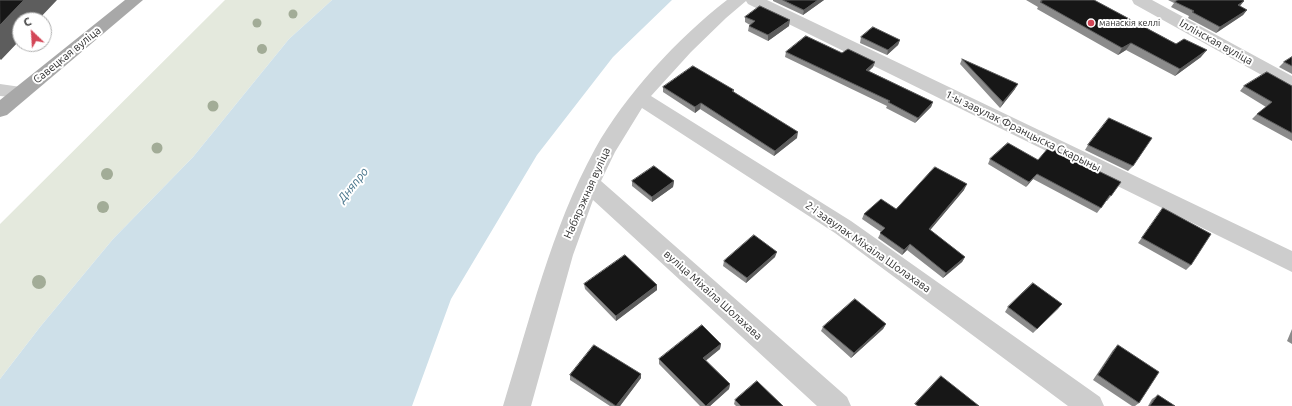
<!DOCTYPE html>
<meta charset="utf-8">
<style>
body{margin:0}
#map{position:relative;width:1292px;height:406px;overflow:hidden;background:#fff;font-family:Ubuntu,sans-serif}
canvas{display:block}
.north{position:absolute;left:12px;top:12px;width:40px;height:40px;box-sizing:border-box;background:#fff;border:1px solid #acacac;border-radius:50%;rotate:335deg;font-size:11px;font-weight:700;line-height:16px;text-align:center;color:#303030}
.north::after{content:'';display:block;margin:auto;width:14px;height:18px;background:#d34657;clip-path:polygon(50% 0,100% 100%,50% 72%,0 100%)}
</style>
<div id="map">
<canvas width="1292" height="406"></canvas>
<div class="north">С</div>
</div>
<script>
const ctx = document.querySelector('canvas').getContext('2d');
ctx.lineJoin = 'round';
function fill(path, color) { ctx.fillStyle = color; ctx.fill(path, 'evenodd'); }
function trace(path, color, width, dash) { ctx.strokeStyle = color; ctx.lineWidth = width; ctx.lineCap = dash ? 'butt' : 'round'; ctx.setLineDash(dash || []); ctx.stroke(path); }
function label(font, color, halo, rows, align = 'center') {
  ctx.font = font + ' Ubuntu,sans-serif'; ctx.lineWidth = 4; ctx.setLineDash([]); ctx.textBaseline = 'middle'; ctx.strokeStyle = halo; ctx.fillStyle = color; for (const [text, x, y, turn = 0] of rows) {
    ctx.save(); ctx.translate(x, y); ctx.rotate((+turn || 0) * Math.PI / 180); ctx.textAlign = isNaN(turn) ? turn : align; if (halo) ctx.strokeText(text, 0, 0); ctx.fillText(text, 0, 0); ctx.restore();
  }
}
fill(new Path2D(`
 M225,0h107l-43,39 -96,118 -80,82 -73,88 -40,52v-155z`), '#e4e9dd');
fill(new Path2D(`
 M332,0h340l-59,57 -76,98 -86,144 -39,107h-412v-27l40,-52 73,-88 80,-82 96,-118z`), '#cee0e9');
fill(new Path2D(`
 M727,0h40l525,251v21l-544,-268 -2,-3 -20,17 -35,34 -40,44 200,125 249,176 4,9h-36l-233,-173 -193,-125 -27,44 -14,29 246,216 4,9h-34l-224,-206 -20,55 -42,151h-28c27,-86 48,-177 92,-257 30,-54 83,-111 132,-149z
 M1132,0h20l140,76v14l-7,-2 -151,-84z
 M0,84l28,4 3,4 -3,4 -7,2 -21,-2z`), '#cdcdcd');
fill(new Path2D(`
 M125,0h18l-136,115 -7,2v-17z`), '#a8a8a8');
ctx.fillStyle = '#a2ac97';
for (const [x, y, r] of [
 [293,14,4.5],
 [257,23,4.5],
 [262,49,5],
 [213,106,5.5],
 [157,148,5.5],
 [107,174,6],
 [103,207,6],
 [39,282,7]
]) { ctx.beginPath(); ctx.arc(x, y, r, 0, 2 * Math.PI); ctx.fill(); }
fill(new Path2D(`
 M773,0h51l-21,15 -30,-14z
 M1026,0h68l107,57 -26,19 -49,-26 -8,5 -81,-46 1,-2z
 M1168,0h75l-3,6 7,4 -4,5 -27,18 -28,-15 1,-2 -18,-9 3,-4z
 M745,17l44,9 -21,15 -20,-10 1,-5 1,-1 -5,-3z
 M861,37l39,3 -2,5 -11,10 -27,-12z
 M786,52l56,1 33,9 -2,5 -4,4 64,31 -2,5 -16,16 -29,-15 1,-2 -102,-49z
 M1292,57v17l-13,-7 5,-5z
 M962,59l53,30 -15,19 -40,-44z
 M1244,86h48v55l-40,-22 5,-5 9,-7 -26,-16z
 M663,87l71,3v2l63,46 -23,18 -74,-47 -5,4 -32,-21z
 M1088,145l45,21 -5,5 -43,-21z
 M990,159l48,1 73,36 -4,5h-1l-9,12 -64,-34 -7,8 -38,-23z
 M632,181h42l-1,6 -21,15 -20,-16z
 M964,190l-34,40 35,27 -3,5 -19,16 -36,-28 -5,5 -24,-17 3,-6 -19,-13 2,-5 32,-5z
 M1163,208l28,57 -5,5 -48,-27 21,-29z
 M775,257l-29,26 -23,-17 1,-5z
 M584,284l73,1v5l-41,31 -31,-32z
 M1062,304l-29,29 -28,-21 3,-5z
 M886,324l-3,5 -32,29 -30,-27 2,-4z
 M1292,329v15l-5,-3z
 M721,344l-1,5 -14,11 24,24 -1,5 -19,17h-10l-41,-42v-5z
 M1118,345l21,58 -4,3h-3l-39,-26 20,-30z
 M641,374v4l-21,28h-10l-40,-26v-5z
 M1158,395l17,11h-27l4,-7z
 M735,400l48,6h-47l-2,-2z`), '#8b8b8b');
fill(new Path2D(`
 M24,0h33l-19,20h-18v20l-19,20 -1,-1v-34z
 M818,0h6l-21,15 1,-5z
 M1244,1l-4,5 -2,-1z
 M1247,10l-4,5 -27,18 4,-6z
 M790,20l-1,6 -21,15v-6z
 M900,40l-2,5 -11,10 1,-5z
 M1131,43l-5,7 -8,5 4,-7z
 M1207,50l-6,7 -26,19 5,-7z
 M875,62l-2,5 -9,8 2,-5z
 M1018,84l-3,5 -15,19 3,-6z
 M933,102l-2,5 -16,16 3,-5z
 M701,103l-1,6 -5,4v-6z
 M798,132l-1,6 -23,18 1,-5z
 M1037,174l-4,5 -7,8 3,-5z
 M674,181l-1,6 -21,15v-5z
 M967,184l-3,6 -38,45 3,-6z
 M910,244l-3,6 -5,5 2,-5z
 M777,252l-2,5 -29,26 1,-5z
 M965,257l-3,5 -19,16 3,-5z
 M657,285v5l-41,31v-5z
 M1062,304l-4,5 -25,24z
 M886,324l-3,5 -32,29 3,-5z
 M721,344l-1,5 -17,14v-5z
 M641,374v4l-21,28h-4z
 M730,384l-1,5 -19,17h-4z`), '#5d5d5d');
const building = new Path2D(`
 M0,0h24l-24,25z
 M783,0h35l-14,10z
 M1041,0h53l82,44 8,-5 23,11 -27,19 -49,-26 -9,5 -82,-46 2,-1z
 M1178,0h65l1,1 -6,4 9,5 -27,17 -28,-15 2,-1 -19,-9z
 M760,6l30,14 -22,15 -19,-9 6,-5 -10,-4z
 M873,27l27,13 -12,10 -27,-13z
 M806,36l36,17 6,-4 27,13 -9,8 67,32 -15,16 -30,-16 2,-1 -104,-49z
 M1292,57v9l-8,-4z
 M962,59l56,25 -15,18z
 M693,66l41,24 -2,1 66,41 -23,19 -74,-48 -6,4 -32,-20z
 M1267,72l25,14v47l-35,-19 15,-12 -28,-16z
 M1109,118l43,20 -19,28 -45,-21z
 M1008,143l30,17 11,-13 72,35 -10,14 -1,-1 -9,13 -64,-34 -8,8 -39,-23z
 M654,166l20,15 -22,16 -20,-16z
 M935,167l32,17 -38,45 36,28 -19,16 -36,-29 -6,6 -24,-17 5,-5 -21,-14 17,-15 15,10z
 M1163,208l48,26 -20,31 -49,-27z
 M754,235l23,17 -30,26 -23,-17z
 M625,255l32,30 -41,31 -32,-32z
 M1033,283l29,21 -25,25 -29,-22z
 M855,299l31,25 -32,29 -31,-26z
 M702,325l19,19 -18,14 27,26 -24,22 -47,-47z
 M594,345l47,29 -25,32 -46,-31z
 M1118,345l41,27 -20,31 -41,-28z
 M941,376l38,30h-61l-3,-2z
 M757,381l26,25h-42l-6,-6z
 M1158,395l17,11h-25z`);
fill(building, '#171717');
trace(building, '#5d5d5d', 1);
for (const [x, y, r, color] of [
 [1091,23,4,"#d34657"]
]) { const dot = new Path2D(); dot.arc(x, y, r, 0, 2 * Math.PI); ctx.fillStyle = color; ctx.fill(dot); trace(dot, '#fff', 1.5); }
label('9px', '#303030', '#fff', [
 ["манаскія келлі",1099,23]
], 'left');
label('11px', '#303030', '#fff', [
 ["Іллінская вуліца",1216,42,29],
 ["Савецкая вуліца",67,55,-39],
 ["1-ы завулак Францыска Скарыны",1023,131,26],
 ["Набярэжная вуліца",587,193,-66],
 ["2-і завулак Міхаіла Шолахава",868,247,35],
 ["вуліца Міхаіла Шолахава",713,295,42]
]);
label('italic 12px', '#46738a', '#fff', [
 ["Дняпро",353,185,-51]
]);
</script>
